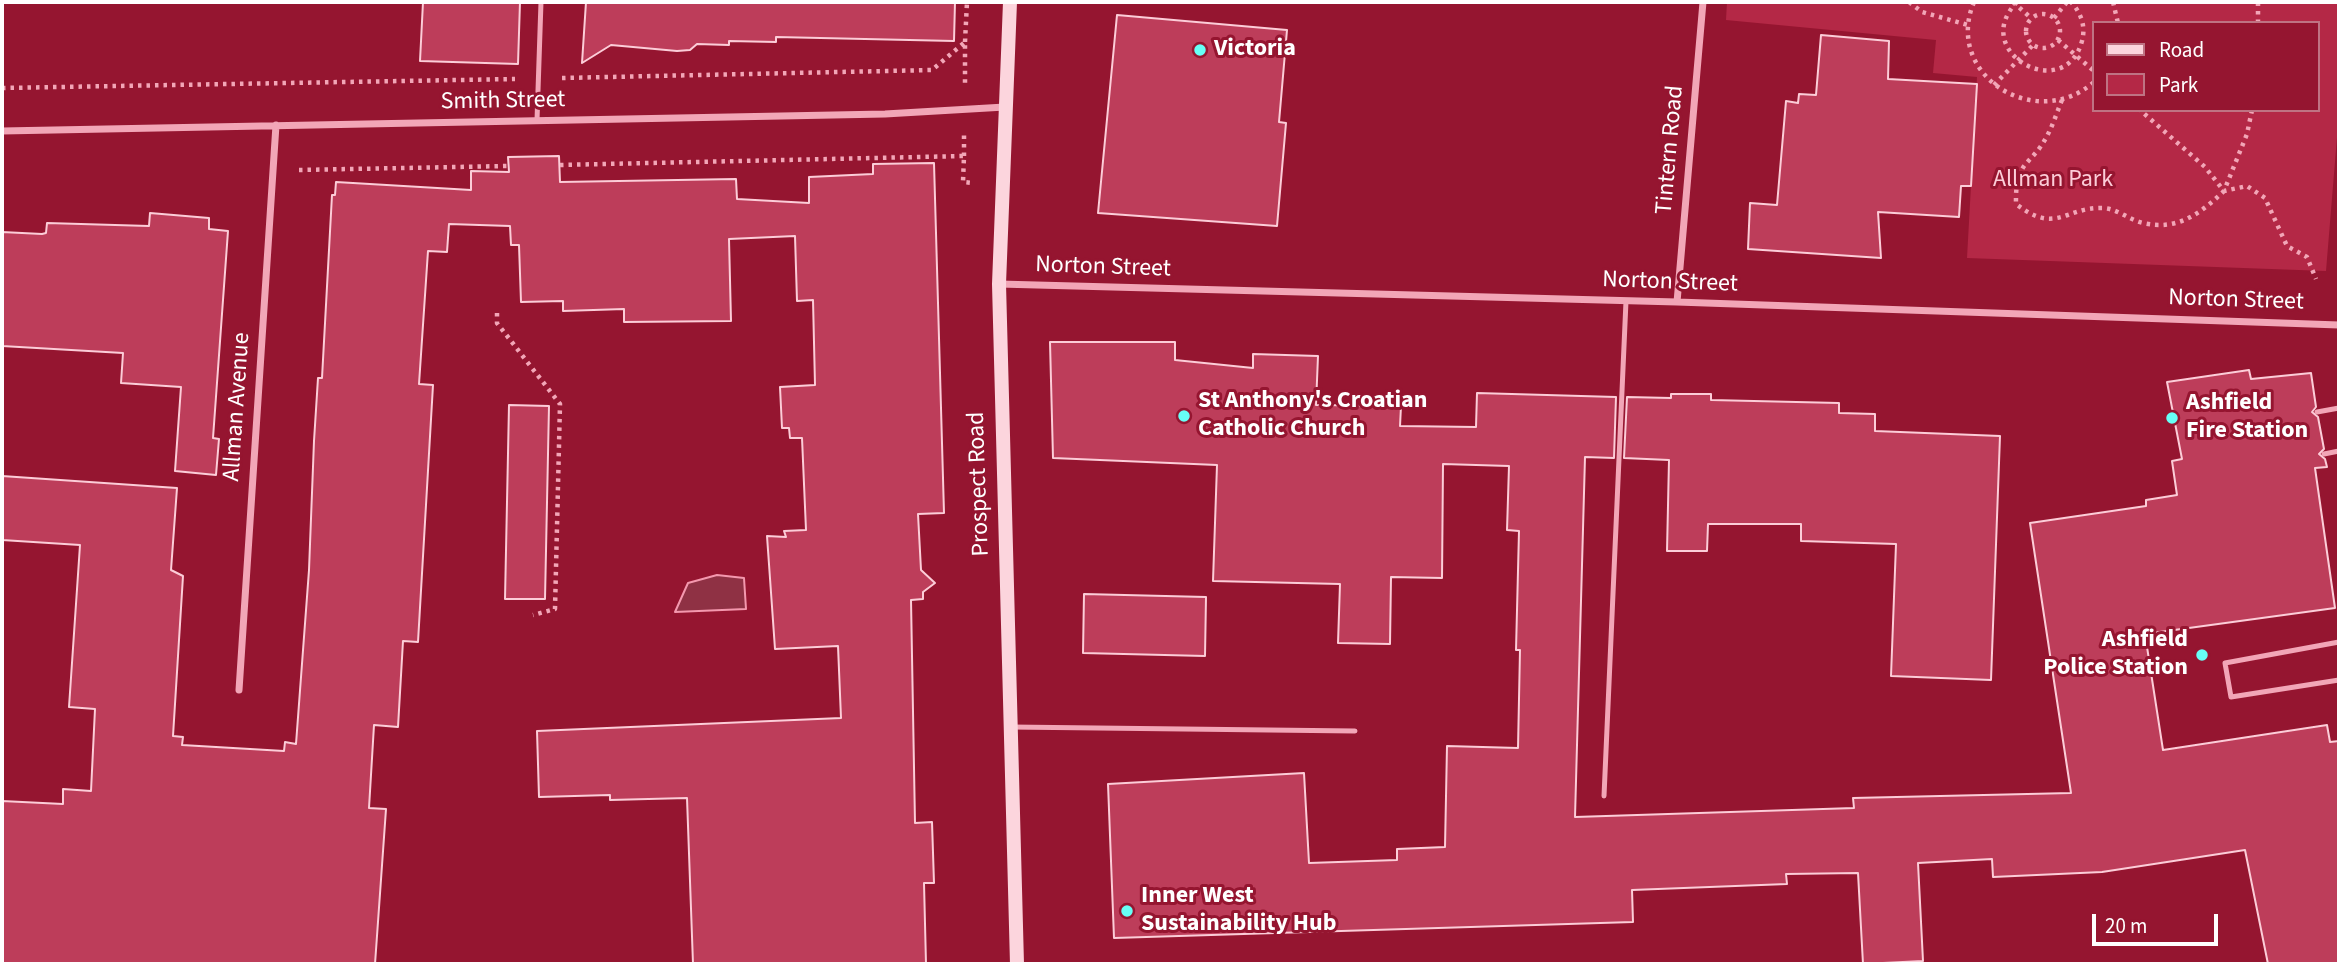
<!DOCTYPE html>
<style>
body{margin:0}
#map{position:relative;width:2341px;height:966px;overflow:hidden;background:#951530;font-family:"Source Sans 3",sans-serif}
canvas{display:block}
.frame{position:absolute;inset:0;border:4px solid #fff;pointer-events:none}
.legend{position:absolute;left:2092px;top:21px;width:228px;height:91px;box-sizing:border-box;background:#951530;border:2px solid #bf7383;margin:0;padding:9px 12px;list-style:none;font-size:21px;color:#fff}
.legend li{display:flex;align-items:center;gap:14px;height:35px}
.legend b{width:35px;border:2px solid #bf7383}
.scale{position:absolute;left:2092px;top:914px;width:126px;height:32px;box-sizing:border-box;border:4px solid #fff;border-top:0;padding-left:9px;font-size:21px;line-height:24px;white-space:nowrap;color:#fff;-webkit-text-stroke:5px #951530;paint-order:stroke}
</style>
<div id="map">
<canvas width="2341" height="966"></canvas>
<div class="frame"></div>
<ul class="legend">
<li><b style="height:9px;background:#fcd5dd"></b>Road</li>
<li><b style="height:19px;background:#b42846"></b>Park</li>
</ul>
<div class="scale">20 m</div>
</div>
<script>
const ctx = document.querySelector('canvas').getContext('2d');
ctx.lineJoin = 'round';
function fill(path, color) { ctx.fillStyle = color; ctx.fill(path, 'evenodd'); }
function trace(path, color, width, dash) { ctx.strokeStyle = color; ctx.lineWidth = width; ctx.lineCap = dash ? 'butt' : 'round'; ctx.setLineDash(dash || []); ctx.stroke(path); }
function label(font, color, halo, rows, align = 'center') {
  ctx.font = font + ' "Source Sans 3",sans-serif'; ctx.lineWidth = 6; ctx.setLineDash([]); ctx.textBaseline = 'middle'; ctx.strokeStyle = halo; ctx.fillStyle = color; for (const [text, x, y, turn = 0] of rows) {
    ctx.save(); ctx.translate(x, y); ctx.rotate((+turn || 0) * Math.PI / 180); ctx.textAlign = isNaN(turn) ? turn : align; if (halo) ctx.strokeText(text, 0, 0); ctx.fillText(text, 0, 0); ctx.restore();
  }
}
fill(new Path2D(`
 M1727,2h612v111l-13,158 -359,-13 10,-181 -44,-4 3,-33 -210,-20zM2094,23h224v87h-224z`), '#b42846');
const water = new Path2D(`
 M717,575l27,3 2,31 -71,3 13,-29z`);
fill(water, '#8f3144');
trace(water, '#f498ae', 2);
const building = new Path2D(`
 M423,2h97l-2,62 -98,-3z
 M586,2h369l-1,39 -178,-4v5l-47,-1v4l-32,-1 -7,6 -13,1 -66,-6 -29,18z
 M1117,15l170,15 -8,92 7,1 -9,103 -179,-13z
 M1821,35l68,6 -1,38 89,5 -6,102h-10l-2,31 -81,-5 3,46 -133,-9 2,-46 27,2 9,-104 12,2 1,-9 17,1z
 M559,156l1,26 176,-3 1,20 72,4v-26l64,-3v-10l61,-1 10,350 -26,1 3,56 14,13 -12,9v7l-12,1 4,223 17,-1 2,61h-10l2,81h-233l-6,-166 -77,2v-5l-71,2 -2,-66 304,-13 -3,-72 -63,3 -8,-113 19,1 -2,-6 22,-1 -4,-92h-12l-1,-10h-7l-2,-41 35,-2 -2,-85 -16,1 -2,-65 -66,3 2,82 -107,1v-13l-61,2v-10l-42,1 -2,-57h-8l-1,-19 -61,-2 -2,28 -19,-1 -9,133 14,1 -15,257 -15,-1 -5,86 -24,-2 -5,83 17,1 -11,155h-373v-163l61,3v-15l28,2 4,-82 -26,-2 11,-162 -78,-5v-64l175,12 -6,82 12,6 -10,160 10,1 -1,8 102,6 1,-9 11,2 13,-174 5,-129 4,-63h4l10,-183h3l1,-13 135,8v-19l38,1 -1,-15z
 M150,213l59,5v11l19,2 -15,207 6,1 -3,36 -41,-4 6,-84 -60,-4 2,-30 -121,-7v-114l40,2 4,-1 1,-10 102,3z
 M1050,342h125v18l78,8v-14l65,2 -2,49 85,1 -1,20 76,1 1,-34 139,4 -2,61 -29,-1 -10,360 279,-9 -1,-10 218,-5 -41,-270 116,-17v-6l31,-5 -5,-34 10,-2 -15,-77 82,-12 2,9 60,-6 5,34 -4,5 6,5 6,32 -5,5 6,5 2,8 -12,1 20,140 -190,26 18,116 164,-25 3,17 9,-1v223h-71l-23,-114 -143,22 -109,5 -1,-18 -74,4 5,98 -60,3 -5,-91 -72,1 1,10 -155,6 1,32 -519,16 -6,-154 196,-11 5,90 88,-3v-11l48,-2 2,-101 71,2 2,-98h-4l3,-119 -12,-1 2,-64 -66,-2 -1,114 -51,-1 -1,67 -52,-1 2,-59 -127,-3 4,-116 -164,-7z
 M1671,394h40v6l128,3v10l36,1v17l125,5 -9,244 -100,-4 5,-132 -95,-3v-17h-93l-1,27h-40l2,-91 -45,-2 3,-61 44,1z
 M509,405l40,1 -4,193h-40z
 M1084,594l122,3 -1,59 -122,-3z`);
fill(building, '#bd3d5a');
trace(building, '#fccdd8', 2);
trace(new Path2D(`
 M1909,2l13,10 46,13
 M1974,2c-31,73 62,131 120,80
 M2013,2l18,16
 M2017,2c-49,50 48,103 65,39 4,-15 -1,-28 -11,-39
 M2113,2l5,21
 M2026 31a17 17 0 1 1 34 0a17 17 0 1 1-34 0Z
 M2054,18l13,-16
 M2258,23v-21
 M2058,40l36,31
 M965,42l2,-40
 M562,78l370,-8 33,-28v44
 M1994,85l39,-40
 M2,88l513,-9
 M2062,100c-5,12 -9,25 -15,36 -16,31 -32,23 -31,68 40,31 49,3 86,4 15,0 27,12 41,15 34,8 57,-9 81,-32l-19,-24 -65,-57
 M2252,110l-5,24 -23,57 23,-5 18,12 22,48 20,11 9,22
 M964,156v-23
 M560,165l404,-9 -1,26 10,1
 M299,170l209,-4
 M497,313v10l63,81 -5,205 -22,6`), '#f2a6b7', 4.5, [3.5, 5]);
trace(new Path2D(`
 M537,120l4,-118
 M2317,412l22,-4
 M2324,454l15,-3
 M2339,642l-114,21 6,34 108,-17
 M1011,727l344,4
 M1604,796l22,-495`), '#f2a6b7', 5);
trace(new Path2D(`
 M2,131l883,-17 120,-7
 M999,284l678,18 662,23
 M1677,302l26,-300
 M239,690l37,-565`), '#f2a6b7', 7);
trace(new Path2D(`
 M1010,2l-11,282 18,680`), '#fcd5dd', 14);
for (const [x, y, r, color] of [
 [1200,50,7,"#67fff6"],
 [1184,416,7,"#67fff6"],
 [2172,418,7,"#67fff6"],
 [2202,655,7,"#67fff6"],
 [1127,911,7,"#67fff6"]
]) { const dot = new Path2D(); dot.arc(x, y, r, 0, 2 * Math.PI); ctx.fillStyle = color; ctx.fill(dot); trace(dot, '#951530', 2.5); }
label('bold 24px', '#fff', '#951530', [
 ["Victoria",1214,50],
 ["St Anthony's Croatian",1198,402],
 ["Catholic Church",1198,430],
 ["Ashfield",2186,404],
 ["Fire Station",2186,432],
 ["Ashfield",2188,641,"right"],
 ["Police Station",2188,669,"right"],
 ["Inner West",1141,897],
 ["Sustainability Hub",1141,925]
], 'left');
label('24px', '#fff', '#951530', [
 ["Smith Street",503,102,-1],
 ["Tintern Road",1671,150,-85],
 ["Norton Street",1103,268,2],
 ["Norton Street",1670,283,2],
 ["Norton Street",2236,301,2],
 ["Allman Avenue",238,407,-86],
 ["Prospect Road",980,484,-92]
]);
label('24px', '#fccdd8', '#951530', [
 ["Allman Park",2053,181]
]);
</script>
